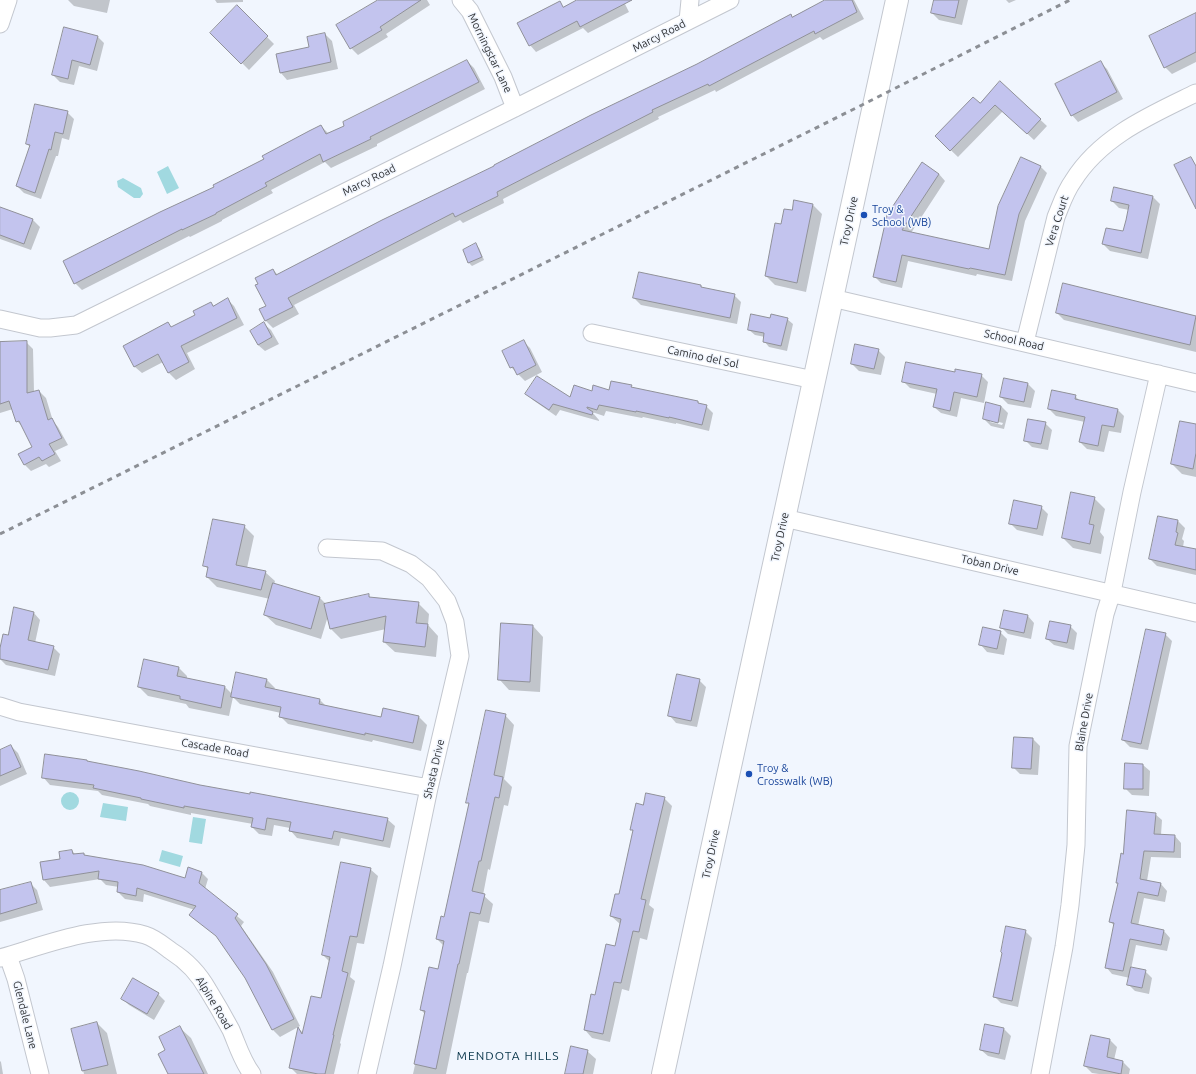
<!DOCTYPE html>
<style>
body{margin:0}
canvas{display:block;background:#f1f6fe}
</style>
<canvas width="1196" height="1074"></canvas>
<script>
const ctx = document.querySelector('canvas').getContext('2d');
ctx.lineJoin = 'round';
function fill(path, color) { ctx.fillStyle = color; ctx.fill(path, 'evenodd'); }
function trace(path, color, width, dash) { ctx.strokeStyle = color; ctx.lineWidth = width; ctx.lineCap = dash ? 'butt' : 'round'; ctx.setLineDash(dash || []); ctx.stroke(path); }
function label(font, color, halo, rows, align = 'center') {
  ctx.font = font + ' Ubuntu,sans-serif'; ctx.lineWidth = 3; ctx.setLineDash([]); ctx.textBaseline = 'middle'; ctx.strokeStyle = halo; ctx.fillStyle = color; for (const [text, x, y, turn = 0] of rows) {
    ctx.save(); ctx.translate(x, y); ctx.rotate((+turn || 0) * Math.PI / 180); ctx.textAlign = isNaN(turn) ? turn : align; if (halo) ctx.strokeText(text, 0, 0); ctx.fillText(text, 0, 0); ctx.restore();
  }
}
fill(new Path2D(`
 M168,166l11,22 -12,6 -10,-22z
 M123,178l18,10 2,6 -3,4h-6l-16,-11 -1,-6z
 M61 801a9 9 0 1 1 18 0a9 9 0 1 1-18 0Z
 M103,803l25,4 -2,14 -26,-4z
 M193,817l13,2 -4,25 -13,-2z
 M162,850l21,6 -3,11 -21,-6z`), '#a1d9e0');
fill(new Path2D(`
 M68,0h42l-3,13 -33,-7z
 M215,0h28v2l-26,1z
 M380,0h47l3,5 -44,29 2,3 -30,18 -7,-7z
 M579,0h44l6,12 -41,21 -5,-5 -47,24 -6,-7 29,-42 5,5z
 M827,0h27l10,19 -41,21 -3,-3 -104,55 -1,-2 -57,27 1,2 -156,80 1,4 -41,20 -3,-3 -166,85 5,9 -26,14 -7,-7 -6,-11 7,-4 6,-36 5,5 420,-210 93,-50 2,3z
 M935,0h33l-6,25 -23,-5 -7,-7z
 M1006,0h10l-7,3z
 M237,7l37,37 -25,26 -37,-37z
 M1196,15v47l-24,12 -7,-7z
 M325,34l7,7 6,28 -51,11 -6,-7z
 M97,36l7,7 -7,28 -18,-5 -5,19 -14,-3 -7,-7z
 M467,61l7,7 11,21 -108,55v2l-46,22 -6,-6 -54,28 2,3 -51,27v1l-32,16 -1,-1 -107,54 -7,-7 140,-96 106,-61 7,7 17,-7z
 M1100,62l7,7 16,30 -45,23 -6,-7z
 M1000,82l47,44 -13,14 -31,-29 -45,46 -22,-21 44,-31z
 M67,112l7,7 -5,21 -7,-2 -4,18h-2l-15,43 -17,-6 -7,-7 13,-39 -3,-3z
 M1040,166l7,7 -22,48 -13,60 -35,-7 -1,2 -68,-15 -6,27 -21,-5 -7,-7 14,-60 51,-42 6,7 -34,52 79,17z
 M1115,188l38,9 7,7 -12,55 -38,-8 -7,-7 21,-11 5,-23 -10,-2 -7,-7z
 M794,202l19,3 9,9 -16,78 -31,-7 -9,-9 15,-51 11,-13z
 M0,211l33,9 7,7 -9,23 -31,-11z
 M475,245l4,3 5,12 -12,6 -3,-3 -5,-12z
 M1064,284l132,32v36l-132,-32 -7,-7z
 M701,286l2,2 31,7 7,7 -4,22 -96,-19 -7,-7z
 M228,300l6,6 10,19 -57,28 8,16 -19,11 -7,-7 -6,-11 -21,11 -7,-6 -11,-21 44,-23 4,5 24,-12 15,-13 3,3z
 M787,319l6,5 -6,27 -18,-4 -5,-6 1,-4 -10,-2 -6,-5 22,-10z
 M264,324l7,6 8,14 -14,7 -7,-6z
 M26,342l7,7 1,43 5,-1 7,7 7,23 5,6 10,18 -13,6 6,10 -12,6 -3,-3 -15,7 -7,-7 9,-16 -10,-21 -6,-6 -4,-12 -13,4v-70z
 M524,342l6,6 12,24 -17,9 -14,-14z
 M878,350l7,7 -4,18 -22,-4 -7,-7z
 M955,374l26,1 7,7 -4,21 -23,-5 -4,19 -16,-4 -7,-6 3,-13 -27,-6 -7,-7z
 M1028,384l7,7 -4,17 -23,-4 -7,-7z
 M631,386l2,2 65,14 3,3 5,1 7,7 -4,18 -33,-8v1l-33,-7 -1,1 -36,-7 -2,5 -12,-4 7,8v1l-39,-11 -4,6 -23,-16 -7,-7 45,6 22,-7 16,-1z
 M1075,396l6,6 37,8 6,6 -3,17 -12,-2 -5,21 -17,-3 -7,-7 5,-20 -29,-6 -7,-7z
 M1001,406l7,7 -4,16 -13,-3 -7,-7zM990,420l13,3 -1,2 -12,-3z
 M1045,423l7,7 -4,20 -16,-3 -7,-7z
 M1196,425v52l-14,-3 -10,-10z
 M1094,498l11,11 -5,23 4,5 -3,17 -28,-6 -10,-10z
 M1041,507l7,7 -5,22 -26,-6 -7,-7z
 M1178,521l7,7 -3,11 2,2 -1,6 13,3v25l-39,-9 -7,-7z
 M244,526l10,10 -7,32 18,4 10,9 -1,4 46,13 6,6 42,-9 3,3 47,5 11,11 -1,11 10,11 -2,21 -41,-5 -11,-10 2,-13 -45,10 -11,-11 -2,-12 -7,23 -45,-14 -11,-10 5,-16 -53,-12 -10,-10 2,-7 -5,-5z
 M34,613l6,7 -5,23 18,4 7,7 -5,22 -49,-11 -6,-6v-7l8,-16z
 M1028,616l6,7 -3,16 -23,-5 -7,-7z
 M533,626l10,11 -3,55 -31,-2 -10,-11z
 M1070,626l7,7 -3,17 -20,-5 -7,-6z
 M1000,632l7,7 -3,16 -17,-3 -6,-7z
 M1165,634l7,7 -24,109 -18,-3 -7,-7z
 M179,668l8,8v3l38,8 8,8 34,-15 8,8 -1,2 46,10 6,6 56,12 37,-1 8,8 -6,26 -48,-11 -1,2 -84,-18 -8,-8 1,-3 -41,-9 -7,-7 -4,19 -40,-8 -3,-4 -38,-8 -9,-9z
 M699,680l7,7 -9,40 -21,-4 -6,-7z
 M505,715l9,10 -10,54 8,8 -4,19 -4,-1 -14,65 -2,-1 -5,26 10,9 -4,19 -10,-2 -11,52h-1l-21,101h-33l13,-59 -5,-5 18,-40 5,-24 -7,-7 8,-21 24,-114 -1,-2z
 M1033,739l7,7 -2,29 -18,-1 -7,-7z
 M11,746l7,7 9,21 -27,12v-35z
 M88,763l111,23 188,33 8,7 -5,22 -49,-10 -2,8 -42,-8 -7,-8v-2l-16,-3 -2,11 -13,-2 -7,-7 1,-3 -62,-11v2l-41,-9 -2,-2 -46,-9 -4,-4 -48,-6 -7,-8z
 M1143,765l7,6 -1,25 -17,-1 -7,-7z
 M664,798l8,8 -23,99 5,4 -7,31 -7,-2 -11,53 -7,-2 -12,53 -18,-4 -7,-8 11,-34 20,-49 4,-23 -9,-8 9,-20 14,-64 -3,-3 13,-23z
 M1155,814l7,6 -1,15 14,1 6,7v15l-30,-1 -4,24 14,3 6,7 -2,11 -21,-4 -6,28 26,5 6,7 -3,13 -31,-6 -5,24 14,2 7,7 -3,16 -14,-3 -6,-6 1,-7 -18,-4 -6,-7 9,-41 -5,-4 9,-38 -2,-2 7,-27z
 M72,851l4,4 8,-1 2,2 100,23 16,-6 6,6 -3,10 39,33 -3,4 32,46 27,54 -20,11 -7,-7 -27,-53 -27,-39 -21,-17 -3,-11 -51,-16 -1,8 -18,-3 -7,-7 1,-5 -13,-2 -6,-6 -50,8 -6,-7 18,-20z
 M370,869l8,7 -14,68 -7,-1 -7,34 5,4 -15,62 1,1 -7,30h-37l-7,-7 9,-38 4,4 18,-33 9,-38 -7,-7z
 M30,883l7,7 6,20 -43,12v-31z
 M1025,931l7,7 -14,69 -17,-4 -7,-7z
 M158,994l7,7 -11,19 -25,-15 -7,-7z
 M97,1023l10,10 10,41h-33l-12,-45z
 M180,1028l11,10 17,36h-38l-3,-23z
 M1004,1029l7,7 -6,24 -17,-4 -7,-6z
 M1092,1036l18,4 7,7 -3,13 9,2 7,7 -1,5h-30l-7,-1 -7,-7z
 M587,1051l9,8 -3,15h-27z
 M0,1061l1,1 2,12h-3z`), '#0003');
const building = new Path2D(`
 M378,0h43l-41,27 2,3 -32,19 -14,-24z
 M577,0h55l-52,27 -3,-6 -48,25 -12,-23 43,-22 3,6z
 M825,0h27l5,12 -42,22 -1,-3 -105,55 -1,-2 -56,26 1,2 -156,80 1,4 -43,21 -2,-4 -165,85 5,9 -28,14 -6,-12 7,-3 -11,-21 3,-1 -3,-6 18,-9 3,6 106,-55 112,-54v-1l97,-50 106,-51 94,-50 1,3z
 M934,0h25l-4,18 -24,-5z
 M237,5l31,31 -27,28 -31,-31z
 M1196,13v39l-32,16 -15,-32z
 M64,27l34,9 -8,29 -18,-5 -4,19 -16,-4z
 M325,33l6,29 -51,11 -4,-19 33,-7 -2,-10z
 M467,60l12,22 -109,55 1,2 -48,23 -3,-8 -55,29 2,3 -51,27v1l-34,16v-1l-108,55 -11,-23 97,-49 54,-25 -1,-2 51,-26 -2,-3 47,-25 12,-6 5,9 18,-8 -1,-4z
 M1101,61l16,31 -46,24 -16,-32z
 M1000,81l41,38 -14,15 -32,-29 -45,46 -15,-15 38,-39 7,6z
 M35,104l33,7 -5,23 -8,-2 -4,18 -2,-1 -14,44 -19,-7 14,-41 -4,-1z
 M1021,157l20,9 -22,48 -14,61 -35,-7 -1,1 -67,-14 -6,27 -23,-5 14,-62 35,-53 17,12 -37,56 87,19 9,-43z
 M1191,157l5,9v43l-22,-44z
 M1114,187l39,9 -12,57 -39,-9 4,-16 17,3 3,-11 3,-15 -18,-4z
 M794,200l19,4 -16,79 -32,-7 10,-53 6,1 3,-15 8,1z
 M0,207l33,12 -9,25 -24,-9z
 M476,243l6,14 -14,6 -5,-13z
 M639,272l62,13v2l34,7 -5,24 -97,-20z
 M1063,283l133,33 -6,29 -134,-32z
 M228,298l9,20 -56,28 8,16 -21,11 -10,-19 -24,13 -11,-21 45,-24 3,5 24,-12 -2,-4 18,-9 2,4z
 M751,314l19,4 1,-4 17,4 -7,28 -18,-4 1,-9 -16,-3z
 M264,322l8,15 -14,8 -8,-14z
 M524,340l12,25 -19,10 -4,-8 -3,1 -8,-17z
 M27,341v52l12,-3 9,30 4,-2 10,20 -13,6 6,10 -13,7 -3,-4 -15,8 -6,-11 14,-7 -13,-26 -3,1 -7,-21 -9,3v-62z
 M855,344l24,5 -5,20 -23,-5z
 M906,362l49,10v-3l27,5 -5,23 -23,-5 -4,19 -17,-4 4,-18 -35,-7z
 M537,376l33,21 4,-12 18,6 1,-6 16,5 2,-9 21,4 -1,2 67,14v2l9,2 -5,20 -33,-8v1l-33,-7v1l-37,-7 -2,5 -10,-3v1l6,4 -1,3 -39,-11 -4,6 -24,-16z
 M1004,378l24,5 -4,19 -24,-5z
 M1052,390l24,5 -1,4 43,10 -4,18 -12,-2 -4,21 -19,-4 6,-25 -37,-8z
 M986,402l15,4 -3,17 -15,-4z
 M1028,419l18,3 -5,22 -17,-3z
 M1180,421l16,3v29l-3,16 -22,-5z
 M1071,492l24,5 -6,27 5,1 -4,19 -28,-6z
 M1014,500l28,6 -5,23 -28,-5z
 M1158,516l20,4 -2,12 2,1 -3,12 21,4v21l-47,-11z
 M213,519l32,6 -9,40 30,6 -5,19 -55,-13 2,-10 -5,-1z
 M273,583l47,14 -9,32 -47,-14z
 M369,594v3l50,5 -3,21 12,1 -3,23 -42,-5 3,-26 -56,13 -6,-25z
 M14,607l20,5 -6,28 26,6 -6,24 -48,-11v-11l3,-14 5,1z
 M1004,610l24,5 -4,18 -24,-5z
 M1050,621l21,4 -4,18 -21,-4z
 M501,623l32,2 -3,57 -32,-2z
 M983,627l18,4 -4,18 -18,-4z
 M1146,629l20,4 -25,111 -19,-4z
 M144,659l35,8 -2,9 48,10 -4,22 -41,-9v-3l-42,-9z
 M236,672l31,7 -2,8 55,12 -1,5 62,13 2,-9 36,8 -6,27 -48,-10v2l-86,-18 2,-10 -50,-10z
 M677,674l23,5 -9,42 -23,-5z
 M486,710l20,4 -12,61 9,2 -4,21 -4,-1 -14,64h-2l-7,30 13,3 -5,20 -10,-2 -11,52h-1l-22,105 -22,-5 11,-53 -5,-1 9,-43 9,2 6,-28 -8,-2 5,-23 3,1 25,-114h-3z
 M1014,737l19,1 -2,31 -19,-1z
 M11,745l10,22 -21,9v-26z
 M45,754l42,6v1l52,10 61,14 50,9v-2l138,26 -5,23 -49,-10 -2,8 -43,-8 2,-9 -24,-4 -2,12 -14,-3 2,-9 -69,-12v2l-43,-9v-1l-48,-10 1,-3 -52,-7z
 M1125,763l18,1v25h-19z
 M646,793l19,4 -24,102 5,1 -7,32 -6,-1 -12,52 -7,-1 -11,52 -19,-4 7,-36 4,1 11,-51 9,2 6,-27 -11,-3 5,-22h4l14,-64h-3l6,-27 7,2z
 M1127,810l29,3 -2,21 21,1 -1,17 -30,-1 -4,28 21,4 -3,13 -20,-4 -7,31 33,7 -3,15 -31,-6 -7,32 -18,-3 9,-45 -5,-1 9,-39h-2l5,-30 2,1z
 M72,850l1,4 11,-1v2l59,10 42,13 3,-11 14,5 -3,11 39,31 -3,4 31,46 28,55 -22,11 -27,-52 -29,-42 -27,-21 7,-9 -59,-18 -1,8 -19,-4 1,-10 -20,-3 1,-8 -56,9 -3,-18 20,-3 -1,-7z
 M341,862l30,6 -14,69 -7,-1 -8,35 6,2 -15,62h1l-9,39h-7l-29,-6 9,-41 4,7 9,-38 10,2 9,-41 -8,-2z
 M31,882l6,21 -37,11v-24z
 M1006,926l20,4 -14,71 -19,-4 9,-44 -1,-1z
 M1131,967l15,3 -4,18 -15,-3z
 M133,978l26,15 -12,21 -26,-15z
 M97,1022l11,43 -26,6 -11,-42z
 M985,1024l19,4 -5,26 -19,-4z
 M180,1026l24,48h-36l-10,-20 7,-4 -6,-13z
 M1091,1035l19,4 -3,18 16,4 -2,13 -37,-8z
 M571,1046l17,4 -5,24h-18z`);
fill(building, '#c3c4ee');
trace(building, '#909199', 1);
const street = new Path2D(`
 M461,0l9,11 33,66 12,31
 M688,21l2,-21
 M0,24l8,-24
 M832,298l364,85
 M0,319l40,9h10l26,-3 439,-217 215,-108
 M592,333l222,47
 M1025,342l31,-125c5,-12 9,-25 17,-36 28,-45 78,-66 123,-88
 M784,518l412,95
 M327,548l55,3 29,13 18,14 18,23 8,21 5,34 -31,132 -37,178 -25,108
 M0,706l19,6 410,76
 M8,956l8,23 24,95
 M0,958c43,-12 101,-37 145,-23 10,3 18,10 26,16 16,10 28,23 37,39 8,13 16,27 23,40 6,14 11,31 21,44
 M1040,1074l24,-127 6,-42 6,-60 2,-99 27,-132 7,-22 20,-100 27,-118`);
const secondary = new Path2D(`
 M663,1074l234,-1074`);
trace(street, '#c3c7cf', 19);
trace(secondary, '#c3c7cf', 24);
trace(street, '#fff', 17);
trace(secondary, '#fff', 22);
trace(new Path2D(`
 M0,534l862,-429 208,-105`), '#8c8f95', 3, [5, 5]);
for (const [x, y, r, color] of [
 [864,215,4,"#1a4fb4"],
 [749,774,4,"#1a4fb4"]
]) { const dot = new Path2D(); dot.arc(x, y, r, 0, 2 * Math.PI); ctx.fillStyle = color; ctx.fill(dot); trace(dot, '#f1f6fe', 1.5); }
label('11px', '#303235', '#f1f6fe', [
 ["Marcy Road",659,36,-27],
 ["Morningstar Lane",490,53,64],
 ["Marcy Road",369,180,-26],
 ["Troy Drive",849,221,-78],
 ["Vera Court",1057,221,-72],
 ["School Road",1014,340,13],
 ["Camino del Sol",703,357,12],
 ["Troy Drive",780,537,-78],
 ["Toban Drive",990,565,13],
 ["Blaine Drive",1084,722,-80],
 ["Cascade Road",215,748,10],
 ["Shasta Drive",434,769,-77],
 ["Troy Drive",711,854,-78],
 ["Alpine Road",214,1003,59],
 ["Glendale Lane",25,1015,76]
]);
label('11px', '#164399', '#f1f6fe', [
 ["Troy &",872,209],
 ["School (WB)",872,222],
 ["Troy &",757,768],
 ["Crosswalk (WB)",757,781]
], 'left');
ctx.letterSpacing = '1px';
label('12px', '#063348', '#f1f6fe', [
 ["MENDOTA HILLS",508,1056]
]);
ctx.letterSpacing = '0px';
</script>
